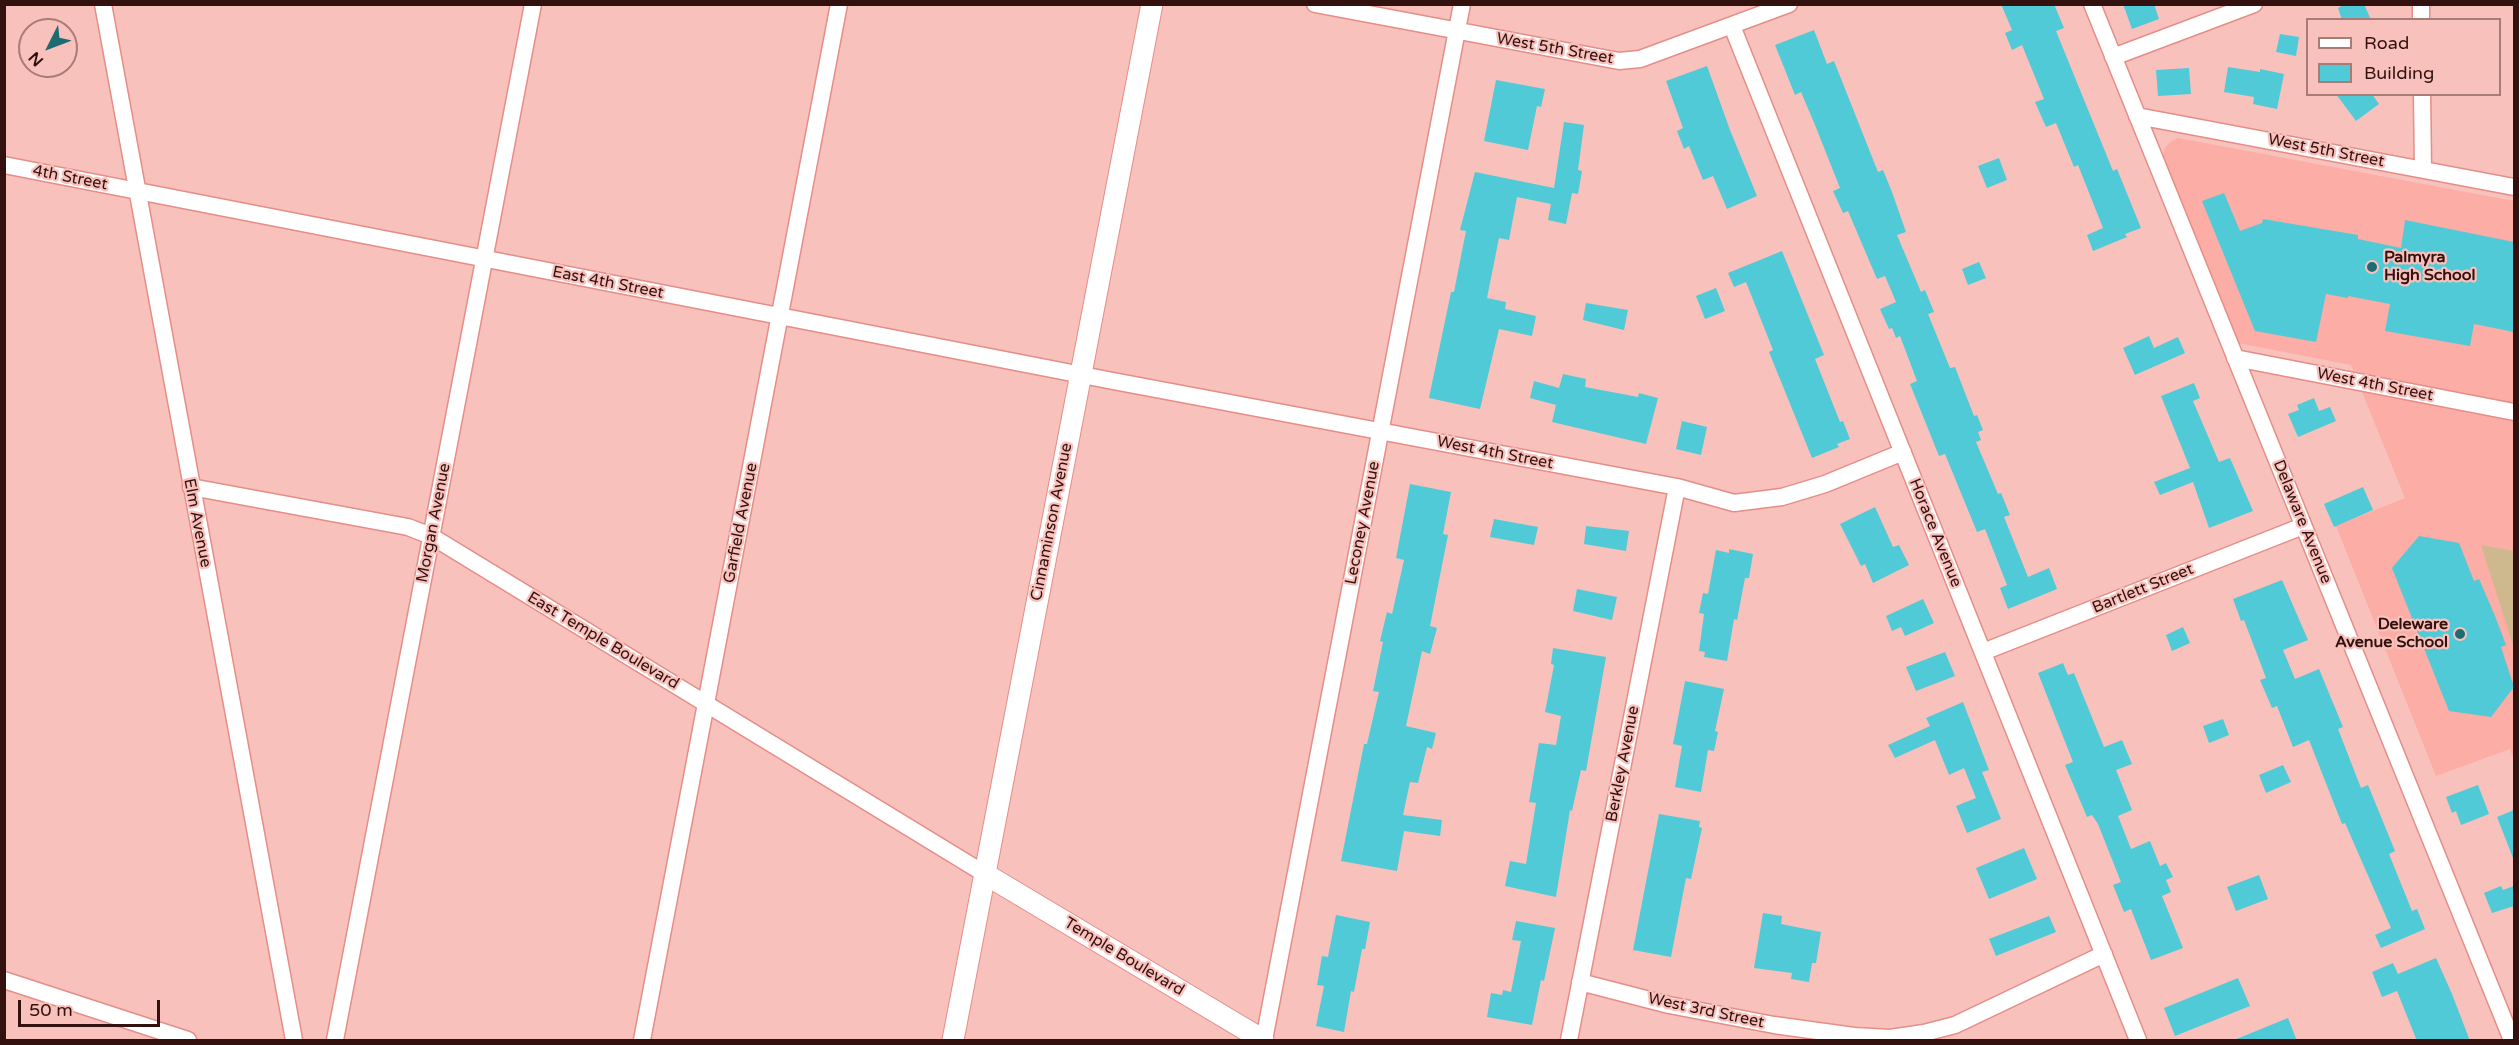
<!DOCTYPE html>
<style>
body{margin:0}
#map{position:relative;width:2519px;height:1045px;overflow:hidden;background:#f9c1bc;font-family:"Varela Round",sans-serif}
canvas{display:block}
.frame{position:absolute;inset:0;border:6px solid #32110f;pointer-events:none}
.legend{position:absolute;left:2306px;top:18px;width:195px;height:78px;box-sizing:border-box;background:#f9c1bc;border:2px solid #a97b77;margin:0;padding:8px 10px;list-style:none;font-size:18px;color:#32110f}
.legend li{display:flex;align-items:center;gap:12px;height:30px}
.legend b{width:30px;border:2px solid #a97b77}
.north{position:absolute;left:18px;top:18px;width:60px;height:60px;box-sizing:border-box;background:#f9c1bc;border:2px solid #a97b77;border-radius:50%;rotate:228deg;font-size:16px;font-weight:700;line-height:24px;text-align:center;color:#32110f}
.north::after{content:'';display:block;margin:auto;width:21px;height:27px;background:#1f6b72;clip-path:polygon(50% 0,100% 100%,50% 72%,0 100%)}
.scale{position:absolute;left:18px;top:1000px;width:142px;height:27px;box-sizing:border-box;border:3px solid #32110f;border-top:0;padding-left:8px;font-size:18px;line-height:21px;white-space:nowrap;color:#32110f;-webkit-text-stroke:4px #f9c1bc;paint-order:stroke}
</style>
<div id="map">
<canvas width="2519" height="1045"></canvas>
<div class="frame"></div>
<ul class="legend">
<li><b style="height:8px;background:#fff"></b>Road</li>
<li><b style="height:16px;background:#50cad6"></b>Building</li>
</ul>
<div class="north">N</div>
<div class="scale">50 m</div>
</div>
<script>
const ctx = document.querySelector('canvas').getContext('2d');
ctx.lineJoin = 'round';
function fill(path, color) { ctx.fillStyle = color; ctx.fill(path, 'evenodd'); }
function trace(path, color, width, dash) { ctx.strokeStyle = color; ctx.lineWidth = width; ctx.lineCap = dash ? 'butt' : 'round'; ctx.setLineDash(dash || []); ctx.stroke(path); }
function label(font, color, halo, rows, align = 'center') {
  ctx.font = font + ' "Varela Round",sans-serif'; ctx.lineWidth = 4.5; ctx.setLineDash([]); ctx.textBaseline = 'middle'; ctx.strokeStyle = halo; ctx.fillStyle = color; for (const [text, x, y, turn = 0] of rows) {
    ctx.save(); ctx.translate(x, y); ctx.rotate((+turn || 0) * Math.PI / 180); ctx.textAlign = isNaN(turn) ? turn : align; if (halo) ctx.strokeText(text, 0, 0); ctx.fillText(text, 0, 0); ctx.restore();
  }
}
fill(new Path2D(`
 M2178,138l336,63v559l-4,-11 -74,27 -100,-250 69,-28 -54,-133 -113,-22 -75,-186 1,-8 6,-7z`), '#fcada6');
fill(new Path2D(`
 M2481,545l33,6v97z`), '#ceb88d');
fill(new Path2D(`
 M2001,4h53l10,24 -8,3 57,140 4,-2 24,59 -16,6 2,3 -34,14 -6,-16 16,-7 -25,-63 -4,2 -18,-44 -10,4 -11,-25 9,-3 -22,-54 -10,5 -7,-17 7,-3z
 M2123,4h31l5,15 -27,10z
 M2345,4h19l7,16h-29l-4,-12z
 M1814,30l13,34 7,-3 44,111 5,-2 9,22 14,40 -9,3 24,57 4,-2 9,22 -6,2 22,54 5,-1 19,49 3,-1 6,15 -5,2 3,8 -5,2 22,52 3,-1 9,22 -6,2 24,60 21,-9 8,21 -49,20 -8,-21 7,-3 -22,-56 -8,3 -32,-78 -6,2 -29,-72 7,-3 -17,-45 -4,2 -4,-10 -3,1 -9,-20 16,-7 -11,-26 -8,3 -29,-68 -5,2 -10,-22 7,-3 -25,-63 -14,-33 -6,3 -20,-50z
 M2280,34l19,3 -3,19 -20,-4z
 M1707,66l23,64 27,66 -30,13 -14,-33 -10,4 -14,-34 -5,3 -7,-18 6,-3 -17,-47z
 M2228,67l32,5v-3l24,5 -7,35 -24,-5 1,-7 -30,-5z
 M2189,68l2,26 -33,2 -2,-26z
 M1496,80l49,9 -4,18 -4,-1 -9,44 -44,-9z
 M2336,94h36l7,10 -23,17z
 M1564,122l20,3 -6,45 4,1 -4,23 -6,-1 -6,31 -18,-4 3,-16 -34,-7 -8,43 -10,-2 -12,60 19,4 -1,7 31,7 -4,20 -33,-7 -19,80 -51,-11 22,-106h3l12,-61 -6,-1 15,-58 79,16z
 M1999,158l8,22 -20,8 -9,-22z
 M2224,193l16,38 22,-8 1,-4 95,16v4l43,9 4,-28 109,22v90l-40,-8 -4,22 -85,-15 5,-27 -42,-8v2l-22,-4 -10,48 -61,-11 -53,-130z
 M1782,251l42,104 -9,4 25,63 3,-1 7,18 -13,5 2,3 -27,11 -43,-106 4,-2 -27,-68 -12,5 -6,-14z
 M1979,262l7,16 -18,7 -6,-16z
 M1716,288l9,23 -20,8 -9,-23z
 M1586,303l42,7 -4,20 -41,-10z
 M2149,336l5,12 24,-11 7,16 -50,22 -12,-27z
 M1563,374l23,5 -1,8 53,10 1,-4 19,5 -12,46 -94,-22 4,-17 -26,-7 4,-17 25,7z
 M2194,383l6,15 -7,3 26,61 11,-4 23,53 -44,17 -16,-46 -33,13 -6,-13 36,-14 -29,-72z
 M2314,398l5,13 11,-4 6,14 -38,16 -10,-23 11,-4 -2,-5z
 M1682,421l25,6 -6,28 -25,-6z
 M1410,484l41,8 -8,42 5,1 -18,91 7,2 -7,26 -8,-3 -16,75 30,7 -4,16 -5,-2 -9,36 -8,-1 -7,33 39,5 -2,16 -36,-5 -7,40 -56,-10 23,-117h3l12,-52 -6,-1 10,-49 -3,-1 7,-29 5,2 12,-54 -8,-2z
 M2363,487l10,23 -39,17 -10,-23z
 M1875,507l18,40 6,-2 10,20 -36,18 -8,-19 -4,2 -21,-42z
 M1494,519l44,8 -4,18 -44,-8z
 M1586,526l43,5 -3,20 -42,-7z
 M2419,536l40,7 15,38 5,-2 16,37 11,29 -5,2 13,40 -23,30 -42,-6 -57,-143z
 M1729,549l24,5 -4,24h-4l-8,42 -3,-1 -7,42 -23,-4 1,-5 -6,-1 5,-37 -5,-1 4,-20 5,1 8,-44 13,3z
 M2282,580l26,60 -25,10 12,29 24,-10 24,58 -5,2 23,59 7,-3 27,66 -6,3 23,57 5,-2 8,20 -44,19 -6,-13 16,-7 -46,-105 -3,1 -33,-84 -16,7 -16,-41 -5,2 -12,-28 6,-2 -22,-58 -3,1 -8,-22z
 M1577,589l40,8 -5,23 -39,-9z
 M1923,599l11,24 -29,13 -4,-9 -9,4 -6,-15z
 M2183,627l7,16 -18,8 -6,-16z
 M1553,648l53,9 -20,114 -5,-1 -9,41 -2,-1 -14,87 -51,-11 5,-25 16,3 10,-61 -7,-1 10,-59 17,2 5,-29 -16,-4 9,-47 -3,-1z
 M1945,652l10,24 -39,15 -10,-24z
 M2063,663l5,12 6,-2 30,74 18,-7 10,24 -16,6 16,40 -14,6 13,33 19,-8 10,25 6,-3 7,14 -7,3 5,12 -9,4 21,52 -32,12 -20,-51 -7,3 -11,-27 8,-3 -23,-58 -6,-9 -5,2 -22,-52 8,-3 -35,-89z
 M1685,681l39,8 -9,42 3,1 -4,19 -6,-1 -7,42 -26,-5 7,-41 -9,-2z
 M1963,702l26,68 -7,2 19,47 -34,14 -11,-27 20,-8 -12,-30 -15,7 -14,-35 -40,18 -7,-13 42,-19 -4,-8z
 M2223,719l6,16 -20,8 -6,-17z
 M2283,765l8,17 -25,11 -7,-18z
 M2478,785l11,29 -28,11 -5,-14 -4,2 -6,-16z
 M2514,810v48h-1l-16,-41z
 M1659,814l41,7 -1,6 3,1 -11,51 -5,-1 -15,79 -38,-7z
 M2024,848l13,31 -48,20 -13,-31z
 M2259,875l9,24 -32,12 -9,-24z
 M2501,886l2,4 11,-4v20l-22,7 -8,-20z
 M1763,913l19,3 -1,8 40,8 -5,31h-4l-3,19 -18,-3 1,-6 -38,-5z
 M1336,915l34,7 -5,27h-3l-8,43 -3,-1 -7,41 -28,-6 8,-40 -7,-1 5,-29 6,1z
 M2049,916l7,16 -60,24 -7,-17z
 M1516,921l39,7 -11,53 -3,-1 -9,45 -45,-8 4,-24 11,2 1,-5 8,2 10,-51 -9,-1z
 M2436,958l16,36 18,47h-53l-20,-50 -15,6 -10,-25 21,-9 5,11z
 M2238,978l12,28 -75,30 -11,-28z
 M2288,1018l9,23h-63v-1z`), '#50cad6');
const minor = new Path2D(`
 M103,4l191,1036
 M1315,4l304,57 21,-2 149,-55
 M2092,4l420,1036
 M2421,4v16
 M1732,26l406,1014
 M2113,57l141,-53
 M2422,94l1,75
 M2137,116l377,71
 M4,165l1109,216 564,106 57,16 48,-6 43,-13 78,-32
 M2235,358l279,54
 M191,487l217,40 23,9 554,338
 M1983,652l320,-126
 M4,980l184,60
 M1580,982l89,23 105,20 80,11 36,2 34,-5 31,-8 149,-71
 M335,1040l198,-1036
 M642,1040l197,-1036
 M1264,1040l198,-1036
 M1569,1040l108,-553`);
const tertiary = new Path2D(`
 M985,874l278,166
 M953,1040l199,-1036`);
trace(minor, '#e58d87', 19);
trace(tertiary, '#e58d87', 23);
trace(minor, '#fff', 16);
trace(tertiary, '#fff', 21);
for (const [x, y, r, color] of [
 [2372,267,6,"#1f6b72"],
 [2460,634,6,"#1f6b72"]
]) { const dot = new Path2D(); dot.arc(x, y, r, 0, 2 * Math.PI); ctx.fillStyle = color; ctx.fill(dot); trace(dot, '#f9c1bc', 2); }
label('16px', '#32110f', '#f9c1bc', [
 ["West 5th Street",1555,49,10],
 ["West 5th Street",2326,151,11],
 ["4th Street",70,178,11],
 ["East 4th Street",608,283,11],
 ["West 4th Street",2375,385,11],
 ["West 4th Street",1495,453,11],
 ["Cinnaminson Avenue",1052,522,-79],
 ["Delaware Avenue",2302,522,68],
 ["Elm Avenue",197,523,79],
 ["Morgan Avenue",434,523,-79],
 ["Garfield Avenue",741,523,-79],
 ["Leconey Avenue",1363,523,-79],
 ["Horace Avenue",1935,533,68],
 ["Bartlett Street",2143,589,-22],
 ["East Temple Boulevard",603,641,31],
 ["Berkley Avenue",1623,764,-79],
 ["Temple Boulevard",1124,957,31],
 ["West 3rd Street",1706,1011,12]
]);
label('bold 16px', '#32110f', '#f9c1bc', [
 ["Palmyra",2384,258],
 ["High School",2384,276],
 ["Deleware",2448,625,"right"],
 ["Avenue School",2448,643,"right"]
], 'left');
</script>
